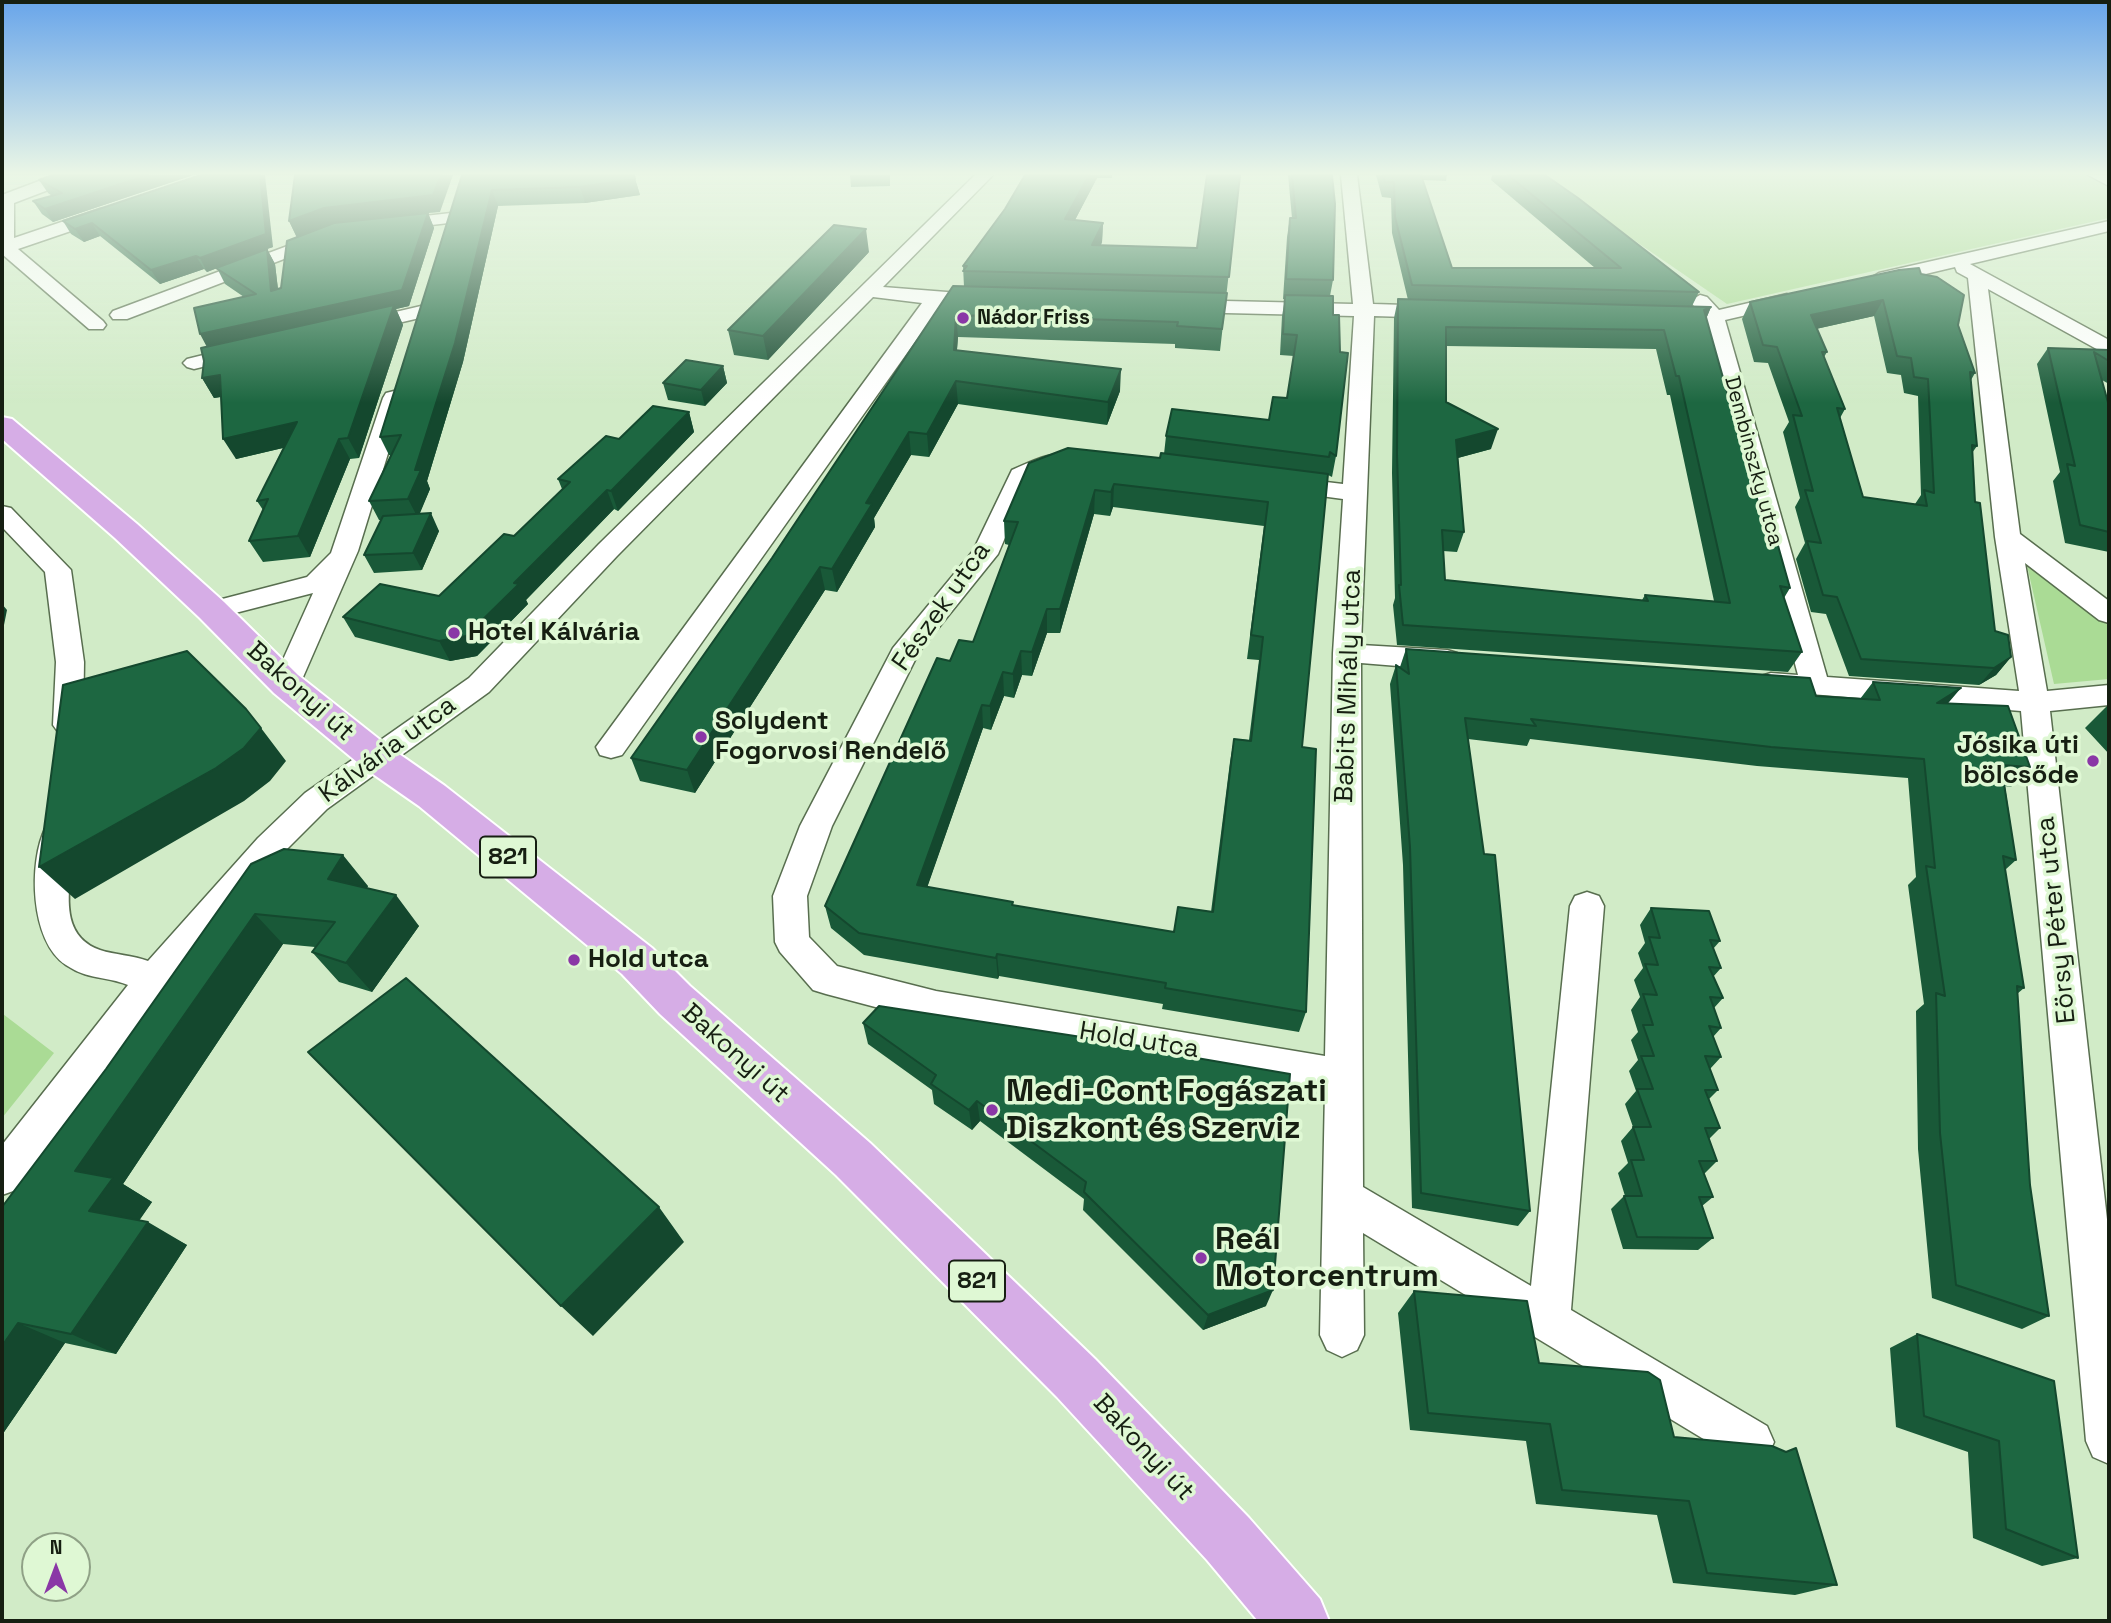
<!DOCTYPE html>
<meta charset="utf-8">
<style>
body{margin:0}
#map{position:relative;width:2111px;height:1623px;overflow:hidden;background:#d1ebc7;font-family:"Space Grotesk",sans-serif}
canvas{display:block}
.frame{position:absolute;inset:0;border:4px solid #161f12;pointer-events:none}
.north{position:absolute;left:21px;top:1532px;width:70px;height:70px;box-sizing:border-box;background:#dff8d4;border:2px solid #8fa186;border-radius:50%;rotate:0deg;font-size:19px;font-weight:700;line-height:28px;text-align:center;color:#161f12}
.north::after{content:'';display:block;margin:auto;width:24px;height:32px;background:#8a37a6;clip-path:polygon(50% 0,100% 100%,50% 72%,0 100%)}
</style>
<div id="map">
<canvas width="2111" height="1623"></canvas>
<div class="frame"></div>
<div class="north">N</div>
</div>
<script>
const ctx = document.querySelector('canvas').getContext('2d');
ctx.lineJoin = 'round';
function fill(path, color) { ctx.fillStyle = color; ctx.fill(path, 'evenodd'); }
function trace(path, color, width, dash) { ctx.strokeStyle = color; ctx.lineWidth = width; ctx.lineCap = dash ? 'butt' : 'round'; ctx.setLineDash(dash || []); ctx.stroke(path); }
function label(font, color, halo, rows, align = 'center') {
  ctx.font = font + ' "Space Grotesk",sans-serif'; ctx.lineWidth = 7; ctx.setLineDash([]); ctx.textBaseline = 'middle'; ctx.strokeStyle = halo; ctx.fillStyle = color; for (const [text, x, y, turn = 0] of rows) {
    ctx.save(); ctx.translate(x, y); ctx.rotate((+turn || 0) * Math.PI / 180); ctx.textAlign = isNaN(turn) ? turn : align; if (halo) ctx.strokeText(text, 0, 0); ctx.fillText(text, 0, 0); ctx.restore();
  }
}
fill(new Path2D(`
 M1539,175h549l21,9v34l-382,86z
 M2026,561l83,65v53l-55,5z
 M3,1014l51,39 -52,65v-103z`), '#aadb95');
const minor = new Path2D(`
 M55,175h24l-2,4 -63,24v35l86,-29h12l3,4 -3,4 -94,32 85,72 3,4 -3,4h-14l-87,-75v-59z
 M975,175h18l-110,112 102,8 10,6 -10,6 -44,-2 -319,450 -11,3 -11,-3 -4,-8 326,-444 -49,-6 -256,259 -128,136 -162,117 -47,47 -115,136 -149,198 -14,5v-50l126,-160c-22,-9 -40,-5 -62,-20 -36,-23 -38,-104 -20,-138l11,-4 11,4c16,30 -24,103 32,123 15,5 32,5 48,11l110,-123 47,-45 164,-115 130,-134z
 M1341,175h16l16,129 66,2 7,2 3,4 -3,4 -7,2 -65,-2 -13,329 86,5 10,3 4,7 -4,7 -10,3 -86,-7 2,524 168,99 39,-380 5,-10 12,-4 12,4 5,10 -33,404 196,116 7,16 -7,16 -16,7 -16,-7 -372,-225 1,102 -7,15 -15,7 -15,-7 -7,-15 5,-245 -389,-67 -110,-29 -13,-4 -33,-38 -5,-10 -2,-46 27,-70 93,-178 80,-97 39,-81c19,-8 41,-20 62,-15l4,5 -4,5 -19,4 -25,10 -32,75 -79,98 -87,174 -25,70 2,41 28,29 99,25 389,65 8,-403 10,-154 -59,-8 -8,-2 -4,-5 4,-5 8,-2 59,7 11,-168 -171,-4 -7,-2 -3,-4 3,-4 7,-2 170,4z
 M2088,175h21v11z
 M451,213l6,1 3,4 -3,4 -68,8 -9,-5 9,-5z
 M2109,221v10l-139,33 139,76v14l-7,-2 -114,-63 32,245 89,67v22l-10,-3 -74,-57 22,128 62,-6v20l-59,6 59,526v227l-16,-7 -7,-16 -65,-730 -260,-21 -4,-7 4,-7 10,-3 27,2 -93,-352 -49,-3 -3,-4 3,-4 42,-1 -8,-10 10,-6 7,2 12,13 68,-16 10,6 -3,4 -69,16 102,357 192,14 -24,-154 -27,-259 -11,-6 -2,-5 -76,18 -10,-6 10,-6z
 M325,232l6,1 3,4 -3,4 -204,78h-14l-3,-4 3,-4z
 M421,306l7,2 3,4 -3,4 -68,16 -7,-2 -3,-4 3,-4z
 M244,345l7,2 3,4 -3,4 -57,14 -7,-2 -4,-4 4,-4z
 M394,391l8,2 3,5 -47,153 -58,133 -4,7 -10,3 -10,-3 -4,-7 41,-91 -101,26 -9,-3 -4,-6 4,-6 104,-27 24,-24 52,-155 3,-5z
 M2,506l9,2 60,62 13,92 -1,63 -5,7 -10,4 -10,-4 -5,-7 3,-63 -11,-90 -43,-45z`);
const major = new Path2D(`
 M2,417l10,2 125,105 87,78 74,73 91,72 56,39 207,162 38,38 180,157 225,216 154,159 71,81 9,22h-71l-51,-61 -150,-163 -221,-222 -176,-161 -38,-40 -203,-168 -56,-39 -89,-74 -74,-75 -85,-80 -113,-99z`);
trace(minor, '#586e4f', 3);
trace(major, '#fff', 4);
fill(minor, '#fff');
fill(major, '#d6ade6');
fill(new Path2D(`
 M193,175l-140,47 -11,-8 -9,-13 19,-5 -4,-3 -9,-13z
 M200,175l73,72 -6,2 8,15 3,25 3,-1 16,-51 -8,-16 151,-9 -12,1 6,15 -25,78 -13,3 7,16 -44,133 -9,1 -40,98 -47,5 -14,-21 14,-31 -6,-9 26,-53 -47,11 -15,-62 -7,1 -12,-20 5,-32 37,-49 -19,-13 -8,-16 -10,4 -3,-3 -44,15 -60,-48 -16,6 -13,-8 -8,-13z
 M462,175h172l6,20 -55,8 -87,3 -35,156 -36,119 3,8 -11,25 20,17 -17,39 -48,3 -10,-18 17,-35h-2l-10,-19 22,-46h-2l-9,-18z
 M850,175h40v11l-39,1z
 M1025,175h87v3h-15l-22,42 28,3 -1,19 -1,3 96,3 43,-73 -20,176 -45,-3v-4l-217,-7 -1,13 163,41 -13,34 -149,-21 -29,53 -18,-2 -37,63 1,9 -38,65 -12,-2 -130,203 -55,-12 -9,-23 333,-471 -1,-21 42,-57z
 M1288,175h44l1,105 -3,16 6,160 -4,21 -4,-2 -26,272 4,265 -7,20 -137,-23 1,-5 -164,-28 -1,3 -134,-24 -33,-27 -6,-22 125,-245 23,-19 36,-97 -4,-1 -1,-23 156,-63 4,-4 2,-18 103,-16 18,-22 7,-42 -14,-1 2,-39 3,-17h-2l4,-62 3,-19h2zM1113,507l151,19 -17,133 12,1 -10,80 -15,-1 -4,23 -19,150 -37,20 -161,-27 -86,-18 56,-159 8,2 13,-34 10,2 8,-23 10,1 15,-43h13l34,-119 16,2z
 M1376,175h71l-1,6 -23,-1 29,88h143l-104,-88 1,-5h53l154,117 -7,14 19,1 -5,12 61,215 23,54 -6,10 18,54 -14,20 -391,-27 -4,-40 2,-7 -3,-125 2,-155 4,-19 10,1 -16,-67 -1,-35 -9,-1zM1446,346l210,3 11,46h3l44,206 -69,-6 -3,5 -197,-20 -2,-29 14,1 7,-20 -6,-74 33,-9 -45,-47z
 M869,252l-101,108 -34,-5 -6,-25z
 M1921,274l37,51 17,48 -4,7 6,66 -5,7 3,49 20,129 16,26 -15,18 -17,10 -130,-9 -23,-62 -15,-2 -15,-53 9,-16 -10,-36 5,-9 -17,-66 6,-10 -21,-59 -14,-1 -12,-43 8,-17zM1874,316l13,57 14,2 3,18 14,3 3,99 -6,9 -52,-7 -23,-79 5,-9 -21,-52 3,-5 -11,-23z
 M2048,348l61,2v34l-7,-4 7,26v146l-44,-9 -12,-62 7,-9 -23,-108z
 M723,366l4,17 -22,23 -37,-6 -5,-17z
 M689,412l5,20 -76,79 -4,-2 -88,91 2,4 -51,52 -27,5 -95,-24 -12,-20 96,-21 75,-60 48,-47 -4,-10 61,-40z
 M1406,649l410,47 44,3 13,-17 75,22 82,63 -19,20 -6,-1 11,74 -11,10 19,118 -7,6 13,191 19,131 -27,13 -90,-31 -14,-149 -2,-138 8,-7 -16,-119 8,-8 -8,-99 -151,-12 -227,-27 -3,7 -59,-7 62,472 -12,15 -106,-18 -9,-343 -13,-181 6,-19 4,2z
 M2109,704v50l-24,-26z
 M251,864l117,22 -1,2 52,38 -47,66 -33,-10 -27,-30 3,-5 -32,-3 -160,240 29,18 -13,18 48,25 -71,109 -51,-11 -63,92v-228l104,-138z
 M1651,908l69,33 -7,8 8,19 -8,9 10,21 -9,10 7,20 -8,9 8,20 -11,12 8,21 -9,9 11,29 -11,11 8,22 -13,13 9,23 -11,9 11,32 -15,12 -75,-1 -12,-40 13,-13h1l-7,-23 10,-10 -7,-22 12,-14 -8,-23 11,-13 -7,-20 9,-11 -7,-20 7,-8 -7,-22 9,-13 -6,-17 9,-12 -5,-15 7,-10 -5,-18z
 M863,1023l322,33 81,250 -63,24 -120,-120 1,-11 -104,-78 -8,9 -38,-26 -2,-14 -64,-46z
 M1414,1291l125,72 298,222 -42,10 -122,-12 -16,-68 -121,-11 -10,-63 -116,-11 -12,-117z
 M1917,1334l137,47 24,177 -36,8 -69,-28 -5,-86 -72,-25 -6,-79z`), '#195938');
fill(new Path2D(`
 M148,175h45l-140,47 -8,-13z
 M260,175h5l8,72 -6,2 8,15 5,43 -9,-16 -4,-42 -60,23 -7,-14z
 M441,175h12l-13,37 -12,1 6,15 -25,78 -13,3 7,16 -44,133 -11,-20 -139,-87 -9,-17 202,-44 -105,-52 -8,-17 35,-13z
 M1089,175h8v3l-32,61v-20z
 M635,179l5,16 -55,8 -5,-16z
 M492,190l6,16 -35,156 -36,119 3,8 -12,29 -10,-19 7,-29z
 M92,223l8,13 -16,6 -9,-13z
 M1103,223l-1,19 -10,22v-19z
 M866,229l3,23 -101,108 -5,-24z
 M196,256l8,13 -44,15 -9,-14z
 M1883,300l-9,16 -72,16 9,-17z
 M1711,307l-8,19 1,-16z
 M956,315l2,22 -3,35 -1,-22z
 M723,366l4,17 -22,23 -4,-16z
 M1121,369l-1,22 -13,34 1,-23z
 M220,375l12,20 -18,3 -12,-20z
 M956,381l2,23 -29,53 -2,-23z
 M689,412l5,20 -76,79 -7,-20z
 M297,422l11,20 -72,17 -13,-20z
 M1498,429l-7,20 -41,11 6,-20z
 M909,432l2,23 -37,63 1,9 -38,65 -5,-23 34,-66z
 M339,439l11,20 -40,98 -12,-21z
 M1114,484l-1,23 -3,9 1,-24z
 M607,490l7,19 -88,91 2,4 -51,52 -27,5 -11,-20 75,-58z
 M1095,490l-1,24 -34,119v-24z
 M431,513l8,18 -17,39 -9,-17z
 M820,567l5,23 -130,203 -8,-23z
 M2,604l5,6 -5,25z
 M1047,609v24l-15,43v-24z
 M1021,651l1,24 -8,23 -1,-24z
 M2011,657l-15,18 -17,10 15,-17z
 M1003,672l1,24 -13,34 -1,-24z
 M1961,688l-17,20 -7,-5z
 M982,705l1,23 -63,180 -3,-23z
 M261,728l25,33 -16,20 -26,20 -169,98 -36,-32z
 M343,855l25,31 -15,24 -25,-31z
 M396,895l23,31 -47,66 -26,-29z
 M255,914l28,30 -160,240 29,18 -22,32 -41,-23 -14,-40z
 M997,954l2,22 -1,3 -2,-21z
 M977,1101l3,20 -8,9 -3,-20z
 M659,1207l25,35 -91,94 -32,-30z
 M148,1222l39,23 -71,109 -45,-20z
 M1273,1290l-7,16 -63,24 5,-15z
 M18,1323l47,20 -63,92v-89z`), '#14482e');
const building = new Path2D(`
 M53,175h95l-103,34 -12,-8 29,-8 -23,-13z
 M201,175h59l6,59 -66,24 -4,-2 -45,14 -59,-47 -17,6 -12,-8z
 M295,175h146l-8,20 -109,13 -35,13z
 M462,175h172l1,4 -55,8 -88,3 -37,153 -40,127h6l-13,29 -39,2 32,-66 -21,2z
 M1025,175h64l-24,44 38,4 -11,22 105,3 10,-73h33l-11,102 -266,-6 4,-5h-4l42,-57z
 M1292,175h40l3,29 -2,76 -47,-1 4,-61h6z
 M1383,175h38l31,93h169l-113,-93h37l33,23 121,94 -287,-7 -17,-68 -1,-35h-9z
 M428,213l-26,77 -202,44 -6,-26 62,-14 -40,-26 51,-19 4,42 10,-3 6,-47 47,-18z
 M834,225l32,4 -103,107 -35,-6z
 M1919,268l2,6 16,3 27,18 -6,30 17,48 -5,-1 7,74 -5,-1 3,57 5,1 15,128 13,4 3,22 -17,11 -133,-9 -24,-62 -14,-2 -16,-54 14,2 -16,-53 8,1 -20,-76 9,1 -25,-69 -14,-2 -13,-43 149,-32zM1883,300l14,56 14,2 3,19 14,2 6,114 -10,-3 3,16 -64,-9 -26,-89 8,1 -23,-57h5l-16,-37z
 M953,286l274,7 -5,36 -45,-3 1,-4 -222,-7 -2,35 167,19 -13,33 -152,-21 -29,53 -18,-2 -43,71 6,1 -40,65 -12,-2 -133,203 -56,-12 141,-200z
 M1285,295l48,1v19h6l1,37 8,1 -12,103 -6,-4 -1,5 -163,-21 6,-27 97,11 4,-23 14,1 10,-63 -14,-1z
 M1398,299l313,8 -7,3 63,224 8,1 15,53 -10,-2 22,66 -399,-27 -4,-40h2l-4,-131zM1446,327l218,3 12,46h3l51,227 -85,-8 3,6 -203,-21 -3,-50 22,2 -8,-92 42,-11 -52,-27z
 M394,305l-46,133 -9,1 -41,97 -49,5 19,-42 -11,2 40,-79 -74,17 -3,-64 -18,3 2,-17 -3,-13z
 M2048,348l61,2v11l-15,-9 15,54v126l-29,-7 -13,-61 8,2z
 M686,360l37,6 -22,24 -38,-7z
 M653,406l36,6 -78,79 -4,-1 -93,93 5,1 -53,52 -27,5 -96,-24 37,-33 59,12 65,-62 10,2 56,-54 -12,-3 48,-43 13,3z
 M1068,448l92,10 1,-5 167,21 -26,273 14,2 -10,263 -141,-24 1,-5 -169,-29 -1,4 -137,-25 -34,-27 112,-248 13,3 9,-21 14,2 45,-120 -14,-1 25,-58zM1114,484l154,18 -17,133 12,2 -12,104 -17,-2 -21,173 -35,-5 -4,25 -162,-27 1,-3 -96,-17 65,-180 8,1 13,-34 10,2 8,-23 11,1 15,-43h13l35,-119 16,2z
 M431,513l-18,40 -49,2 19,-39z
 M1406,649l404,29 6,18 64,4 -7,-18 88,6 -24,15 71,3 22,61 -29,-2 15,95 -13,-4 21,132 -7,-2 13,199 19,131 -93,-31 -16,-152 -4,-140 9,3 -19,-130 9,2 -11,-109 -153,-12 -240,-28 5,7 -71,-8 19,136 11,1 35,356 -109,-18 -11,-346 -14,-182 13,9z
 M187,651l59,58 15,19 -17,20 -28,20 -177,99 24,-182z
 M284,849l59,6 -15,24 68,16 -50,68 -34,-11 23,-30 -80,-8 -180,257 38,7 -24,33 59,11 -77,112 -53,-11 -16,23v-139l104,-138 145,-205z
 M1651,908l58,3 11,30 -10,-1 11,28 -12,-1 14,31 -13,-1 11,31 -12,-2 12,31 -16,-1 13,34h-13l15,38h-15l12,33h-18l14,36h-14l14,41 -76,-1 -13,-41h18l-11,-36h13l-11,-33h18l-14,-38h16l-12,-33h13l-11,-31h10l-10,-31 14,1 -12,-31 13,1 -9,-28 11,1z
 M406,978l253,229 -98,99 -253,-254z
 M879,1006l307,47 -1,3 105,18 -17,216 -65,25 -124,-123 2,-10 -109,-81 -8,9 -38,-26 5,-9 -73,-52z
 M1414,1291l113,10 12,62 109,9 12,8 14,57 98,9 14,6 10,-4 41,137 -130,-12 -18,-72 -127,-11 -12,-66 -122,-11z
 M1917,1334l137,47 24,177 -72,-29 -7,-88 -75,-25z`);
fill(building, '#1d6741');
trace(building, '#14482e', 2);
const sky = ctx.createLinearGradient(0, 0, 0, 403);
sky.addColorStop(0, '#68a5ea');
sky.addColorStop(0.43, '#eaf6e6');
sky.addColorStop(1, '#eaf6e600');
ctx.fillStyle = sky;
ctx.fillRect(0, 0, 2111, 403);
for (const [x, y, r, color] of [
 [963,318,7,"#8a37a6"],
 [454,633,7,"#8a37a6"],
 [701,737,7,"#8a37a6"],
 [2093,761,7,"#8a37a6"],
 [574,960,7,"#8a37a6"],
 [992,1110,7,"#8a37a6"],
 [1201,1258,7,"#8a37a6"]
]) { const dot = new Path2D(); dot.arc(x, y, r, 0, 2 * Math.PI); ctx.fillStyle = color; ctx.fill(dot); trace(dot, '#dff8d4', 2.5); }
label('bold 21px', '#161f12', '#dff8d4', [
 ["Nádor Friss",977,318]
], 'left');
label('21px', '#161f12', '#dff8d4', [
 ["Dembinszky utca",1753,461,75]
]);
for (const [x, y, w] of [
 [508,857,56],
 [977,1281,56]
]) { const box = new Path2D(); box.roundRect(x - w / 2, y - 20.5, w, 41, 5); ctx.fillStyle = '#dff8d4'; ctx.fill(box); trace(box, '#161f12', 2); }
label('bold 24px', '#161f12', null, [
 ["821",508,857],
 ["821",977,1281]
]);
label('26px', '#161f12', '#dff8d4', [
 ["Fészek utca",942,607,-55],
 ["Babits Mihály utca",1349,686,-88],
 ["Bakonyi út",300,692,42],
 ["Kálvária utca",388,750,-36],
 ["Eörsy Péter utca",2057,920,-96],
 ["Hold utca",1139,1041,9],
 ["Bakonyi út",735,1054,42],
 ["Bakonyi út",1143,1448,47]
]);
label('bold 26px', '#161f12', '#dff8d4', [
 ["Hotel Kálvária",468,633],
 ["Solydent",715,722],
 ["Fogorvosi Rendelő",715,752],
 ["Jósika úti",2079,746,"right"],
 ["bölcsőde",2079,776,"right"],
 ["Hold utca",588,960]
], 'left');
label('bold 32px', '#161f12', '#dff8d4', [
 ["Medi-Cont Fogászati",1006,1092],
 ["Diszkont és Szerviz",1006,1129],
 ["Reál",1215,1240],
 ["Motorcentrum",1215,1277]
], 'left');
</script>
